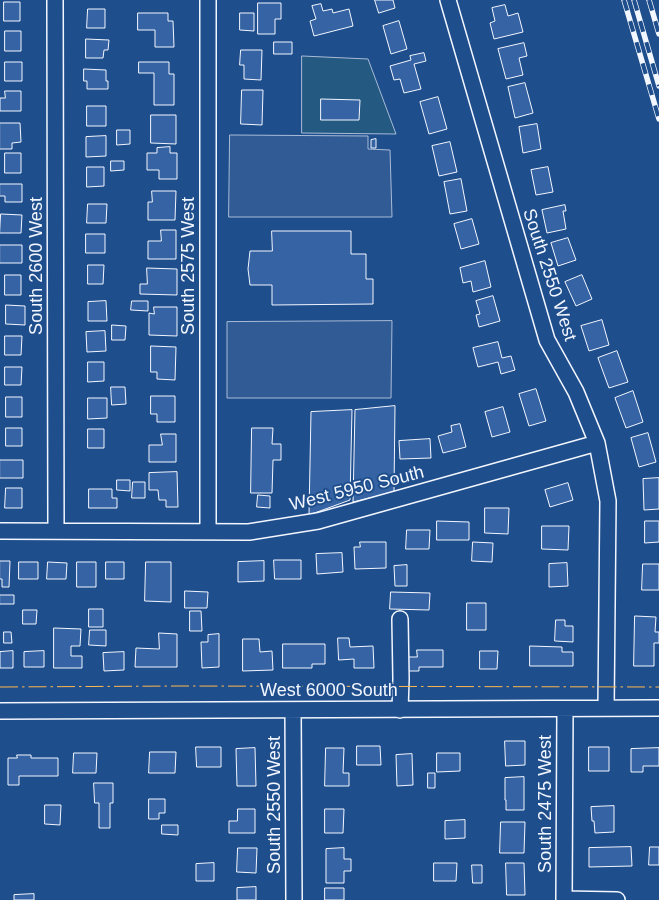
<!DOCTYPE html>
<style>
body{margin:0}
canvas{display:block;background:#1f4e8c}
</style>
<canvas width="659" height="900"></canvas>
<script>
const ctx = document.querySelector('canvas').getContext('2d');
ctx.lineJoin = 'round';
function fill(path, color) { ctx.fillStyle = color; ctx.fill(path, 'evenodd'); }
function trace(path, color, width, dash) { ctx.strokeStyle = color; ctx.lineWidth = width; ctx.lineCap = dash ? 'butt' : 'round'; ctx.setLineDash(dash || []); ctx.stroke(path); }
function label(font, color, halo, rows, align = 'center') {
  ctx.font = font + ' Helvetica,sans-serif'; ctx.lineWidth = 4; ctx.setLineDash([]); ctx.textBaseline = 'middle'; ctx.strokeStyle = halo; ctx.fillStyle = color; for (const [text, x, y, turn = 0] of rows) {
    ctx.save(); ctx.translate(x, y); ctx.rotate((+turn || 0) * Math.PI / 180); ctx.textAlign = isNaN(turn) ? turn : align; if (halo) ctx.strokeText(text, 0, 0); ctx.fillText(text, 0, 0); ctx.restore();
  }
}
const green = new Path2D(`
 M302,56l66,3 28,75 -94,-1z`);
fill(green, '#245a82');
trace(green, '#a8bbd7', 1);
const parking = new Path2D(`
 M230,135l138,1v13l22,1 2,67h-163z
 M392,321l-1,77h-164v-76z`);
fill(parking, '#305b95');
trace(parking, '#a8bbd7', 1);
const building = new Path2D(`
 M375,0h18l2,8 -16,5z
 M4,2h16v19h-16z
 M258,3h23v16h-6v15h-17z
 M321,4l2,7 9,-2 1,4 16,-4 4,17 -39,10 -4,-15 6,-2 -4,-13z
 M505,5l3,11 10,-3 5,19 -29,7 -4,-16 5,-2 -3,-13z
 M88,9h17v19h-18z
 M138,13h30v8h5l1,26h-19v-17h-17z
 M240,13h14v18l-14,-1z
 M399,21l8,28 -16,5 -8,-28z
 M5,31h16v20h-16z
 M86,39l23,1 -1,10h-4l-1,8h-17z
 M274,42h18v12h-18z
 M524,43l3,13 -8,2 4,17 -17,4 -8,-30z
 M241,50h21l-1,30 -17,-1v-14h-4z
 M424,53l2,8 -12,3 7,25 -17,4 -4,-14 -6,1 -4,-14 21,-6 -1,-4z
 M5,62h17v19h-17z
 M139,62h30v12h5v31h-20v-32h-15z
 M84,69l22,1v11h2v8h-21v-8h-3z
 M525,83l8,30 -18,5 -7,-31z
 M242,90h21l-1,35 -21,-1z
 M5,91h16v20h-21v-13h5z
 M438,97l9,32 -18,5 -9,-32z
 M321,99l39,1 -1,20h-38z
 M87,106h19v20h-19z
 M151,115h25v29l-25,-1z
 M0,123h20l1,19 -9,1v6h-12z
 M537,124l4,25 -18,4 -4,-26z
 M117,130h13v14l-13,1z
 M106,136v20l-20,1v-20z
 M376,139v9h-5v-8z
 M450,142l7,30 -18,4 -7,-30z
 M170,147v6h7v26h-18v-9h-12v-17h10v-5z
 M5,153h16v20h-16z
 M111,161h13v9l-13,1z
 M87,167h17v19l-17,1z
 M548,167l5,25 -17,3 -5,-25z
 M461,179l6,32 -17,3 -6,-32z
 M0,184h22v18h-17v-6h-5z
 M152,191h24l-1,29h-27v-18h4z
 M88,204h19l-1,19h-19z
 M565,205l1,6h-3l3,18 -19,4 -5,-23z
 M1,214l21,1 -1,18h-21z
 M472,219l7,25 -18,5 -7,-25z
 M161,230h15v29h-28v-18h13z
 M272,231h79v23h15v25h7v25l-101,1v-20h-22l-2,-16 2,-18h22z
 M86,234h19v19h-19z
 M568,238l8,22 -18,6 -7,-23z
 M0,245h22v18h-22z
 M485,261l6,26 -18,5 -2,-11 -8,2 -3,-15z
 M88,265h16l-1,19h-15z
 M147,268l30,1v26l-37,-1v-10h7z
 M5,275h16v20h-16z
 M582,275l10,24 -16,7 -11,-24z
 M493,296l7,25 -21,6 -3,-12 4,-1 -4,-13z
 M106,301l1,20h-19v-19z
 M132,301h16v10l-17,-1z
 M6,305l19,1v19l-19,-1z
 M154,307h23v29l-28,-1v-22l5,1z
 M602,320l7,25 -20,6 -8,-25z
 M112,325l14,1 -1,14h-13z
 M105,331l1,20 -19,1 -1,-20z
 M5,336h17l-1,19h-16z
 M498,342l4,16 9,-2 4,14 -14,4 -3,-12 -20,5 -5,-19z
 M151,346l25,1 -1,33 -18,-1v-7h-6z
 M617,351l11,31 -19,6 -11,-30z
 M88,362h16v19l-16,1z
 M5,367h17l-1,18h-16z
 M111,387h14l1,17 -14,1z
 M536,389l10,32 -17,5 -10,-32z
 M633,391l10,31 -17,6 -11,-30z
 M151,396h24v26h-18v-8h-6z
 M6,397h16v20h-16z
 M88,398h19v20l-19,1z
 M395,406l-1,86 -41,10 2,-92z
 M503,407l7,25 -18,5 -7,-25z
 M352,410l-2,90 -41,15 2,-103z
 M460,424l6,23 -23,6 -5,-17 14,-4 -1,-6z
 M6,428h16v18h-16z
 M252,428h21l-1,16h9v16h-8l-1,33h-21z
 M88,429h16v19h-16z
 M648,433l8,29 -17,5 -8,-29z
 M161,434h15v28h-27v-17h13z
 M430,439l1,19 -31,1 -1,-18z
 M0,460h23v18h-23z
 M177,472l1,35h-12v-7h-7l-1,-10h-9v-17z
 M659,478v31l-15,1 -1,-31z
 M117,480h13v11l-13,-1z
 M133,482h12v16h-13z
 M568,483l5,17 -23,7 -5,-17z
 M6,488h16v20h-17z
 M89,489h23v9h5v10h-28z
 M258,495l12,1v12l-13,-1z
 M485,508h24l-1,26 -23,-1z
 M437,521l32,1v18h-32z
 M645,521h14v21l-14,1z
 M542,526h27l-1,24 -26,-1z
 M407,530h23l-1,19h-23z
 M360,542h26v26l-31,1 -1,-22h6z
 M473,542l20,1 -1,19 -20,-1z
 M342,553l1,19 -26,2 -1,-20z
 M274,560h27v19h-26z
 M0,561h10l-1,26h-7v-8h-2z
 M264,561v20l-26,1v-20z
 M19,562h19v17h-19z
 M48,562l19,1 -1,16h-19z
 M77,562h19v25h-19z
 M106,562h18v17h-18z
 M146,562h25v40l-26,-1z
 M567,563l1,23 -19,1v-23z
 M643,564h16v26h-17z
 M407,565v21h-12l-1,-20z
 M185,591l23,1 -1,16h-22z
 M391,592l39,1 -1,17 -39,-1z
 M0,595h14v9h-14z
 M467,603h19v27h-19z
 M89,609h14v18h-14z
 M23,610h14l-1,14h-13z
 M190,611h11l1,20h-12z
 M635,616l21,1 -1,15h4v11h-5v23h-20z
 M556,620h9v6h8v16l-18,-1z
 M54,628l27,1 -1,17h-9v10h11v12h-28z
 M90,630h16v16l-17,-1z
 M4,632h7l1,11h-8z
 M159,633l18,1v33h-42l1,-19 23,1z
 M219,634v33l-17,1 -1,-26h7v-7z
 M338,638h11l1,9 23,-1 1,22h-20v-9l-15,1z
 M243,639h16l1,13 12,-1 1,19 -30,1z
 M283,644h42v20h-13v4h-29z
 M530,646l32,1v5h11v14h-43z
 M417,650h26v17h-24v4h-15l1,-14h12z
 M13,651v17h-13v-16z
 M44,651v16h-20v-15z
 M480,651h18l-1,18h-17z
 M124,652v18l-20,1 -1,-18z
 M505,741h20v24l-19,1z
 M357,746h23l1,19h-24z
 M196,747h25v20h-24z
 M589,747h20v24h-20z
 M255,748l1,38h-19l-1,-37z
 M326,748h18l-1,25h6v13h-24z
 M659,748v18h-16v6h-12v-23z
 M150,752h26l-1,21h-26z
 M74,753h23l-1,20h-23z
 M437,753h23v18l-23,1z
 M412,754l1,31 -16,1 -1,-31z
 M17,755h14v3h27v18h-39v9h-11v-27h9z
 M428,773h7v15h-7z
 M524,777v33h-18v-10h-1v-22z
 M94,783h19v20h-3v25h-11v-25h-4z
 M149,799h16v14h-6v6h-10z
 M45,805h16l-1,20 -15,-1z
 M614,806v26l-19,1 -1,-12h-2l-1,-14z
 M238,809h17v24h-26v-12h8z
 M325,809h19l-1,24h-18z
 M465,820v18l-20,1v-18z
 M501,822h24l-1,31h-24z
 M162,825h16v10l-16,-1z
 M631,847l1,19 -43,1v-19z
 M650,847h9v18h-10z
 M238,848h19l-1,25 -19,-1z
 M344,848v11h7v12h-7v12h-18v-34z
 M214,863v18h-18v-17z
 M434,863h23l-1,18h-22z
 M506,863h18l1,32h-18z
 M472,865h10v18h-9z
 M256,887v13h-19v-12z
 M325,888h19v12h-19z
 M34,894v6h-20v-5z`);
fill(building, '#3563a3');
trace(building, '#f2f6ff', 1);
const minor = new Path2D(`
 M55,0l1,531
 M208,0v532
 M448,0l99,340 29,52 21,51 11,58 -2,207
 M0,531l249,1 69,-11 279,-78
 M293,710l1,190
 M400,710l1,-31 -1,-60
 M0,711l659,-3
 M564,899l53,1
 M564,900l1,-191`);
trace(minor, '#f2f6ff', 18);
trace(minor, '#1f4e8c', 15);
const rail = new Path2D(`
 M624,0l35,119
 M634,0l25,86
 M649,0l10,34`);
trace(rail, '#f2f6ff', 5.5);
trace(rail, '#1f4e8c', 4, [11]);
trace(new Path2D(`
 M0,687l180,-1 479,1`), '#ffb74d', 1, [18, 4, 2.5, 4]);
label('18px', '#f2f6ff', '#1f4e8c', [
 ["South 2600 West",37,266,-90],
 ["South 2575 West",189,266,-90],
 ["South 2550 West",549,275,72],
 ["West 5950 South",357,489,-14],
 ["West 6000 South",329,691],
 ["South 2475 West",546,804,-90],
 ["South 2550 West",275,805,-90]
]);
</script>
